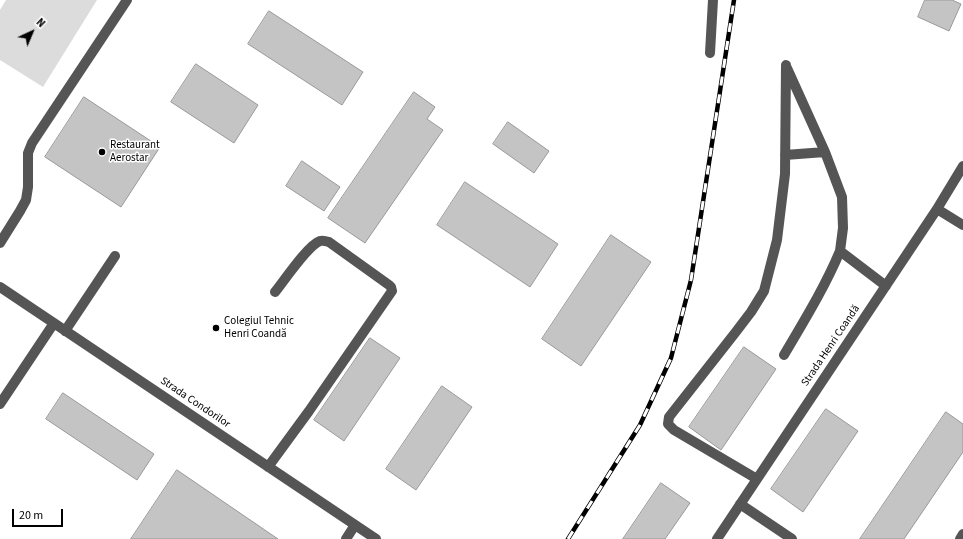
<!DOCTYPE html>
<meta charset="utf-8">
<style>
body{margin:0}
#map{position:relative;width:963px;height:539px;overflow:hidden;background:#fff;font-family:"Source Sans 3",sans-serif}
canvas{display:block}
.north{position:absolute;left:12px;top:12px;width:40px;height:40px;-webkit-text-stroke:3px #fff;paint-order:stroke;rotate:44deg;font-size:11px;font-weight:700;line-height:16px;text-align:center;color:#000}
.north::after{content:'';display:block;margin:auto;width:14px;height:18px;background:#000;clip-path:polygon(50% 0,100% 100%,50% 72%,0 100%)}
.scale{position:absolute;left:12px;top:509px;width:51px;height:18px;box-sizing:border-box;border:2px solid #000;border-top:0;padding-left:5px;font-size:12px;line-height:14px;white-space:nowrap;color:#000;-webkit-text-stroke:3px #fff;paint-order:stroke}
</style>
<div id="map">
<canvas width="963" height="539"></canvas>
<div class="north">N</div>
<div class="scale">20 m</div>
</div>
<script>
const ctx = document.querySelector('canvas').getContext('2d');
ctx.lineJoin = 'round';
function fill(path, color) { ctx.fillStyle = color; ctx.fill(path, 'evenodd'); }
function trace(path, color, width, dash) { ctx.strokeStyle = color; ctx.lineWidth = width; ctx.lineCap = dash ? 'butt' : 'round'; ctx.setLineDash(dash || []); ctx.stroke(path); }
function label(font, color, halo, rows, align = 'center') {
  ctx.font = font + ' "Source Sans 3",sans-serif'; ctx.lineWidth = 3; ctx.setLineDash([]); ctx.textBaseline = 'middle'; ctx.strokeStyle = halo; ctx.fillStyle = color; for (const [text, x, y, turn = 0] of rows) {
    ctx.save(); ctx.translate(x, y); ctx.rotate((+turn || 0) * Math.PI / 180); ctx.textAlign = isNaN(turn) ? turn : align; if (halo) ctx.strokeText(text, 0, 0); ctx.fillText(text, 0, 0); ctx.restore();
  }
}
fill(new Path2D(`
 M6,0h91l-54,87 -43,-27v-50z`), '#dcdcdc');
const building = new Path2D(`
 M925,0h27l9,4 -12,27 -31,-14z
 M269,11l94,61 -21,33 -94,-61z
 M196,64l62,41 -24,38 -63,-41z
 M414,92l21,15 -8,12 16,11 -78,113 -37,-25z
 M84,97l76,50 -39,60 -76,-50z
 M508,122l41,29 -15,22 -41,-29z
 M302,161l38,26 -16,24 -38,-25z
 M465,182l93,62 -28,43 -93,-62z
 M611,235l40,27 -70,104 -39,-27z
 M370,338l30,20 -56,83 -30,-21z
 M744,347l32,22 -55,81 -32,-23z
 M442,386l30,21 -56,83 -30,-21z
 M63,393l91,61 -17,26 -91,-61z
 M826,409l32,22 -55,81 -32,-23z
 M946,412l17,12v28l-59,87h-44z
 M177,470l101,69h-147z
 M661,483l29,20 -25,36h-42z`);
fill(building, '#c4c4c4');
trace(building, '#999', 1);
trace(new Path2D(`
 M710,53l3,-53
 M787,68l38,84 17,45 1,31 -3,23 46,35
 M785,155l40,-3
 M937,209l26,16
 M0,243l20,-32 6,-11 2,-13v-34l4,-10 95,-143
 M0,287l376,252
 M65,331l50,-75
 M784,355c20,-34 41,-68 56,-104
 M0,404l54,-81
 M268,467l41,-56 83,-120 -1,-4 -2,-2 -60,-43c-3,-1 -6,-2 -9,-1 -12,4 -36,40 -45,51
 M757,479l-83,-49 -6,-6 1,-7 66,-84 16,-21 13,-21 13,-51 8,-66 1,-109
 M740,504l52,35
 M346,539l9,-14
 M717,539l220,-330 26,-43
 M960,539l3,-5`), '#555', 10);
const rail = new Path2D(`
 M568,539l72,-114 31,-67 20,-78 43,-280`);
trace(rail, '#000', 4.5);
trace(rail, '#fff', 3, [9]);
for (const [x, y, r, color] of [
 [102,152,4,"#000"],
 [216,328,4,"#000"]
]) { const dot = new Path2D(); dot.arc(x, y, r, 0, 2 * Math.PI); ctx.fillStyle = color; ctx.fill(dot); trace(dot, '#fff', 1.5); }
label('11px', '#000', '#fff', [
 ["Restaurant",110,146],
 ["Aerostar",110,159],
 ["Colegiul Tehnic",224,322],
 ["Henri Coandă",224,335]
], 'left');
label('11px', '#000', '#fff', [
 ["Strada Henri Coandă",831,346,-56],
 ["Strada Condorilor",195,403,34]
]);
</script>
